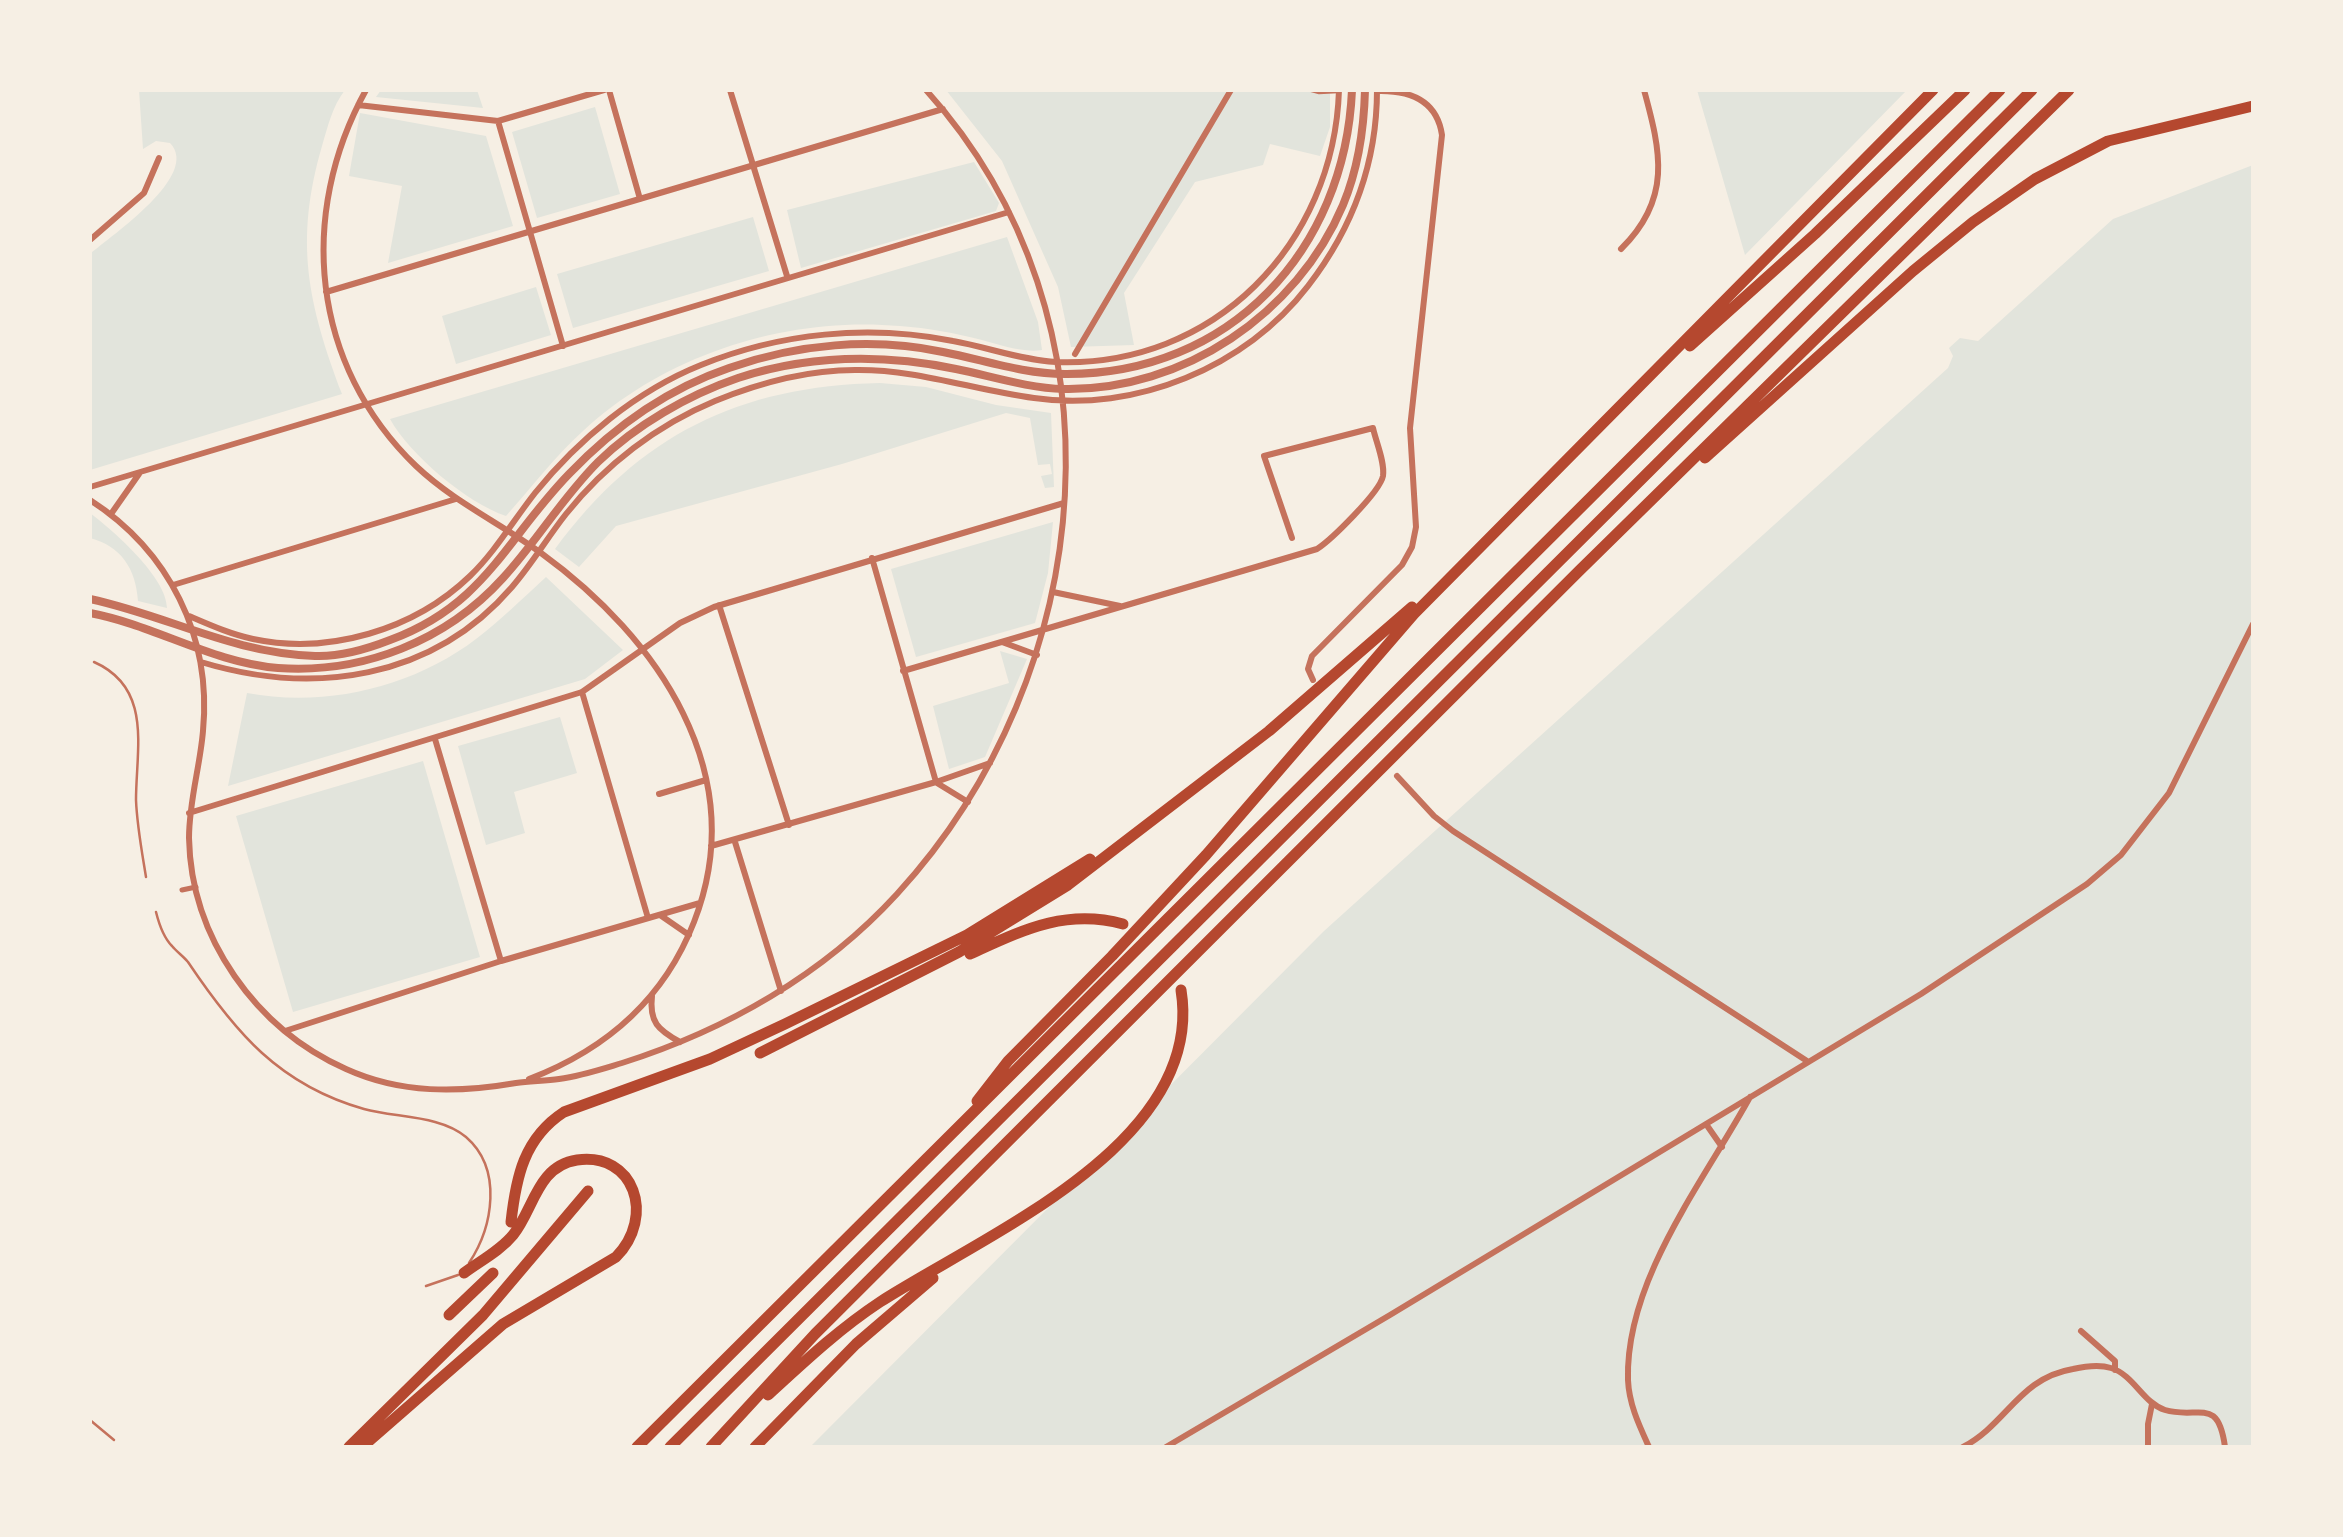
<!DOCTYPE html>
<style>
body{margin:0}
#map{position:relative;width:2343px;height:1537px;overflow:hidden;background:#f6efe4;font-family:Roboto,sans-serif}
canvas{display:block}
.frame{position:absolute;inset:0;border:92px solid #f6efe4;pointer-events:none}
</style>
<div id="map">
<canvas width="2343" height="1537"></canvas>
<div class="frame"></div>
</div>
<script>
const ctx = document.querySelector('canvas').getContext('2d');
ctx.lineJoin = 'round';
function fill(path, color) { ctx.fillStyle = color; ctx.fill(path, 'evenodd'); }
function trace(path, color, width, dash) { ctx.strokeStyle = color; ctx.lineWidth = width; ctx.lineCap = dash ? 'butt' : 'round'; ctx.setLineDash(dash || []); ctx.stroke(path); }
fill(new Path2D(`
 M139,90h206c-13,17 -17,36 -23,56 -28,96 -14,158 20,248l-252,76v-216c22,-19 111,-79 80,-111l-14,-2 -13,8z
 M381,90h96l6,18 -107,-11z
 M946,90h384v37l-10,29 -50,-12 -7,21 -68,17 -71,111 10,52 -63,2 -13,-60 -56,-126z
 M1697,90h210l-162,165z
 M595,107l25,87 -83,24 -25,-86z
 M360,113l126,23 27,90 -125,37 14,-77 -53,-10z
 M974,162l25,41 -3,8 -195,57 -14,-58z
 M2253,165v1282h-1443l514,-516 624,-563 5,-12 -4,-8 11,-10 18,3 135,-122z
 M753,217l16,54 -196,57 -16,-54z
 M1007,237l31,85 4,28c-19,3 -41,-5 -60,-10 -27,-7 -54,-12 -82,-14 -113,-10 -234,28 -317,105 -29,26 -51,56 -77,85 -39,-13 -96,-61 -116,-97z
 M536,287l15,48 -95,29 -14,-48z
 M880,383l46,4 70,18 55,8 3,74 -9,1 -4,-12 11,-2 -2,-10 -12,1 -8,-47 -24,-5 -164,51 -226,62 -37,41 -24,-18c84,-114 184,-163 325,-166z
 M90,513c24,18 77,65 77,95l-29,-7c-2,-32 -17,-55 -48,-63z
 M1053,522l-5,51 -13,50 -119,34 -25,-88z
 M546,577l77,73 -38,29 -357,107 19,-93c79,15 166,-6 229,-54 25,-19 47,-41 70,-62z
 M1000,651l27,8 -42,98 -36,12 -16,-63 76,-23z
 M560,717l17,56 -63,19 11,41 -39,12 -28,-99z
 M423,761l57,196 -187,55 -57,-196z`), '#e2e4dc');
trace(new Path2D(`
 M1308,90l11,3 19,-1
 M94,662c59,26 42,87 42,138 1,26 6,52 10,77
 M156,912c3,12 7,25 16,34 5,6 11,10 16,16 47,70 91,123 176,147 32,9 76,6 102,28 37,32 27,90 3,126
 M426,1286l32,-11
 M90,1420l24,20`), '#c5725c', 2.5);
trace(new Path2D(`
 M182,890l14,-3`), '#c5725c', 5);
trace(new Path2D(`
 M366,90c-69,125 -55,275 50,376 38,36 84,57 125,87 117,85 211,220 153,369 -30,77 -89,128 -165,157
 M609,90l31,109
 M730,90l57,186
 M358,105l140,16 106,-31
 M498,121l65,225
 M90,240l54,-47 15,-35
 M1621,249c51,-50 40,-97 23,-159
 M326,292l617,-183
 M1075,354l156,-264
 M90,487l919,-275
 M90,500c79,51 122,136 113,231 -3,36 -14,70 -14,107 2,100 67,191 157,231 55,25 112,24 170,14 14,-2 29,-2 43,-4 22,-3 43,-10 63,-16 104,-33 201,-88 275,-169 202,-220 236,-575 29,-804
 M111,514l28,-40
 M872,558l64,224
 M173,585l283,-86
 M1053,592l67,14
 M719,605l70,220
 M189,616c21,9 41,18 64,23 76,16 161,-9 217,-63 25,-24 43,-55 65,-83 43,-53 101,-102 166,-128 79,-32 167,-41 252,-24 34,6 68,19 103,21 158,6 278,-118 283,-272
 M1002,642l35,13
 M201,662c112,34 231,18 311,-75 20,-23 35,-49 54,-73 39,-49 91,-89 149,-113 44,-18 92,-31 140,-31 62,-1 118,20 179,28 101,15 212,-31 274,-112 44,-57 69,-123 69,-196
 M903,671l414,-122c14,-9 63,-57 66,-73 2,-14 -7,-34 -10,-48l-109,28 28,82
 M1313,680l-5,-11 4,-13 90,-91 10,-18 4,-20 -6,-99 32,-293c-5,-34 -31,-44 -61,-44
 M582,692l66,226
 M435,739l66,222
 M1397,776l37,40 19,15 354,230
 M937,783l31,19
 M659,794l47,-14
 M189,813l393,-121 98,-69 34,-16 350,-104
 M735,842l46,149
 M711,846l225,-64 54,-19
 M660,915l29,20
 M652,996c-3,26 6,34 28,46
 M285,1031l216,-70 199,-58
 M1706,1124l16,23
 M2081,1331l34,30v9
 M1166,1447l224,-132 531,-321 166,-110 34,-29 48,-62 84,-169
 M1649,1447c-10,-22 -20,-43 -21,-67 -3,-100 76,-199 122,-283
 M1963,1447c44,-23 56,-69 110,-78 13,-3 26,-5 38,-1 23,7 32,35 54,42 33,10 53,-15 60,37
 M2148,1447v-23l4,-20`), '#c5725c', 6);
trace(new Path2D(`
 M90,599c79,17 141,54 225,57 24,1 52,-7 75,-16 95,-35 115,-100 179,-166 45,-47 98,-85 160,-106 68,-24 143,-31 214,-16 41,8 80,22 122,22 165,1 280,-124 287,-284
 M90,613c64,12 123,50 188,55 85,6 168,-27 225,-90 34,-37 59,-80 95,-116 38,-37 90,-67 140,-84 71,-23 146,-24 218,-9 35,7 71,19 108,20 119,2 233,-75 279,-184 15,-36 21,-76 22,-115`), '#c5725c', 8);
trace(new Path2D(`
 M1690,346l125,-112 150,-144
 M1705,458l208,-187 60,-49 62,-43 73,-38 145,-35
 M970,954c51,-23 95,-46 153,-30
 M760,1053l199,-101 109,-67 201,-154 143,-124
 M977,1101l31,-40 104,-105 94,-101 208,-241 519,-524
 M511,1222c5,-45 13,-84 53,-110l146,-53 75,-35 182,-89 123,-76
 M449,1315l44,-42
 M768,1395c36,-33 71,-66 112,-93 104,-67 326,-159 301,-312
 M349,1447l134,-132 105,-124
 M362,1447l141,-123 113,-67c40,-41 18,-105 -39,-97 -40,6 -43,49 -64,75 -13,16 -33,26 -49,38
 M637,1447l1363,-1357
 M670,1447l1362,-1357
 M711,1447l104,-113 764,-763 490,-481
 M755,1447l101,-103 77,-66`), '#b5482f', 11);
</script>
